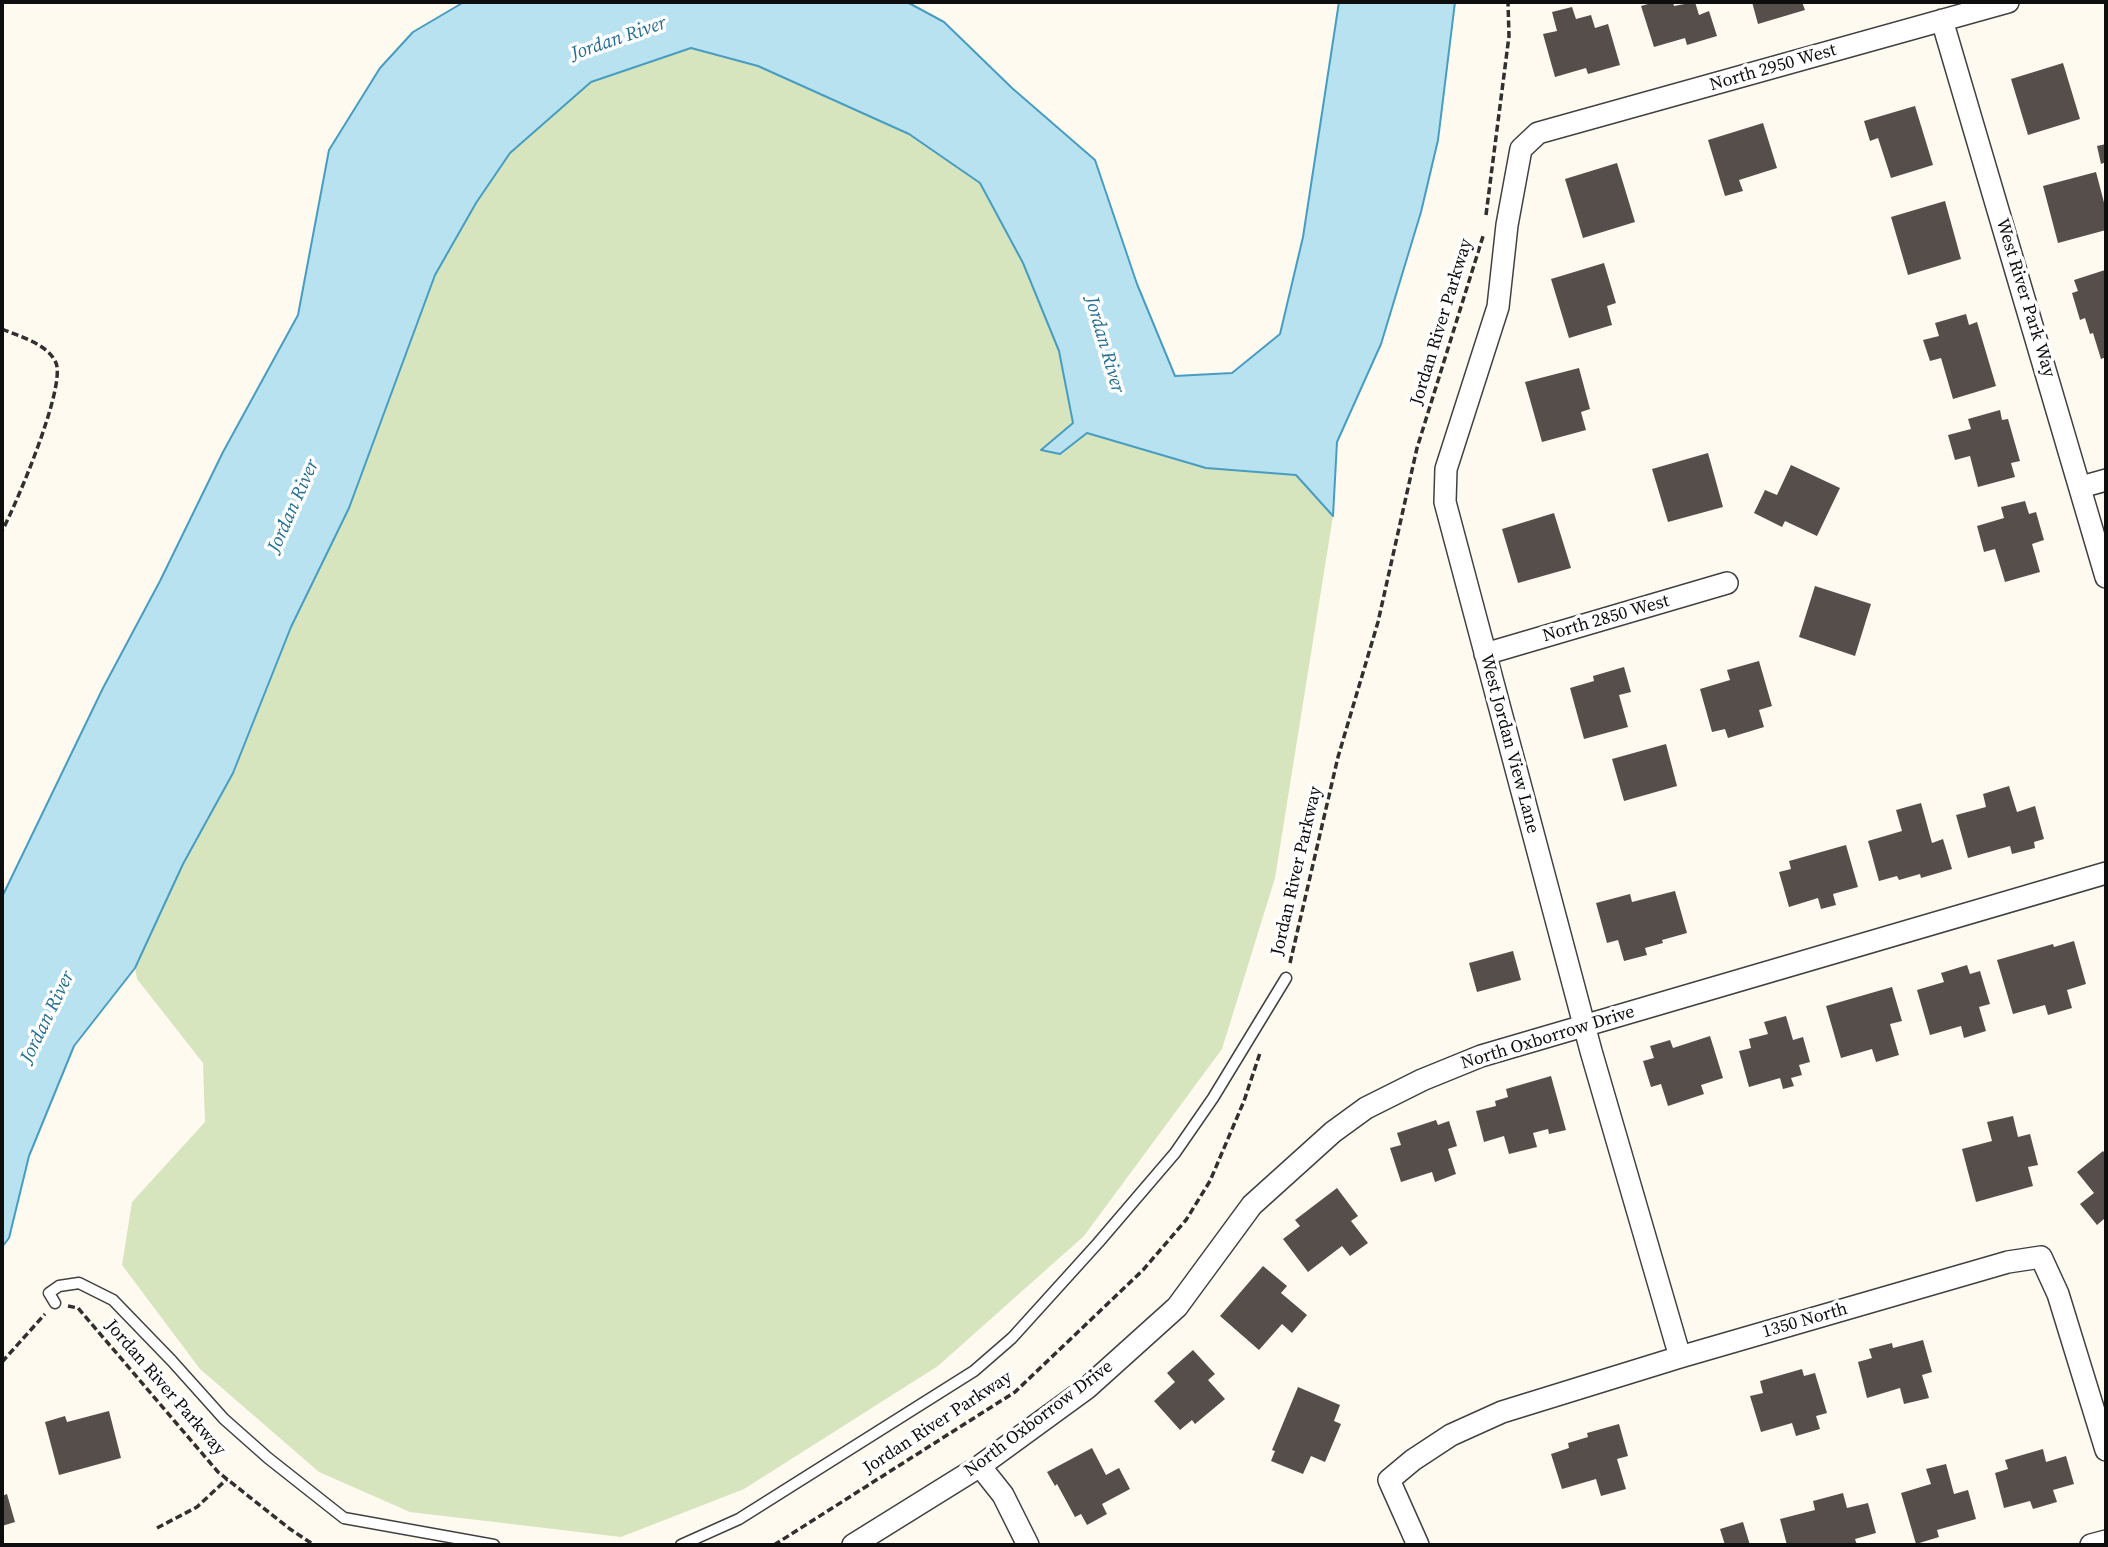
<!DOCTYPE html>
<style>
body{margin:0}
#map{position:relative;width:2108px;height:1547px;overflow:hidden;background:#fefaf0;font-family:"Source Serif 4",serif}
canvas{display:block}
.frame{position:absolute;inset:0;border:4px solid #0e0e0e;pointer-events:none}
</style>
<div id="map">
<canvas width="2108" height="1547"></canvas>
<div class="frame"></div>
</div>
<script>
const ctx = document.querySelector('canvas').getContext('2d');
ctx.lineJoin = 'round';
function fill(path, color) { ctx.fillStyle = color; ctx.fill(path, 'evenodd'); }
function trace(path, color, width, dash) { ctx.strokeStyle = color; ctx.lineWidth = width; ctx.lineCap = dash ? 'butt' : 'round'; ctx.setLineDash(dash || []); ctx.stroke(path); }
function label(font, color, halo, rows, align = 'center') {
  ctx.font = font + ' "Source Serif 4",serif'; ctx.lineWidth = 7; ctx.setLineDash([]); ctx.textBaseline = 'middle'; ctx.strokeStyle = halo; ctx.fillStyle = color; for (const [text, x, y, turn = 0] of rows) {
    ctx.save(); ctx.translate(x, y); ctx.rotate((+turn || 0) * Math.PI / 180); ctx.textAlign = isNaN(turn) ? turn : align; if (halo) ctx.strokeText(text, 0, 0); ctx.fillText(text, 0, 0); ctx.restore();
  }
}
fill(new Path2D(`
 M691,48l67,18 151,68 71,49 43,80 36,88 14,72 -31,27 18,4 27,-21 119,35 90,7 37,41 -58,362 -53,171 -138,187 -146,130 -194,123 -123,48 -211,-25 -91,-40 -119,-103 -78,-104 10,-63 73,-80 -2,-59 -66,-84 -2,-11 48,-104 50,-91 58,-146 58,-119 86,-233 41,-72 34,-50 81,-71z`), '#d6e5bd');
const water = new Path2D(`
 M464,2h443l37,20 68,66 83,72 42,124 38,92 57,-3 48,-39 23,-97 36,-235h116l-17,138 -17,72 -40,132 -44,98 -4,74 -37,-41 -90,-7 -119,-35 -27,21 -19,-4 32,-27 -14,-72 -36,-88 -43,-80 -71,-49 -151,-68 -67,-18 -100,34 -81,71 -34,50 -41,72 -86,233 -58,119 -58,146 -50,91 -48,104 -61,78 -45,110 -20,82 -7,9v-350l101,-209 57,-107 63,-129 75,-137 31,-165 51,-82 33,-36z`);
fill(water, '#b9e2f1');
trace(water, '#479dc1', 2);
fill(new Path2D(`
 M1655,2h18l1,4 21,-4 4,13 10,-4 8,25 -30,9 -2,-7 -31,9 -13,-41z
 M1752,2h50l3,8 -47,14z
 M1572,7l4,12 15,-4 4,13 13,-4 12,41 -32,9 -2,-6 -31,9 -12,-43 14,-3 -5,-19z
 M2063,63l17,56 -52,16 -17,-56z
 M1915,106l18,59 -42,13 -13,-40 -8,3 -6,-20z
 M1763,123l14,45 -38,12 4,11 -18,5 -17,-56z
 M2106,144v18l-5,2 -4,-18z
 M1617,163l18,59 -52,16 -18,-59z
 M2096,172l10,38v20l-48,13 -15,-57z
 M1945,201l16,58 -53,16 -17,-58z
 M1604,263l12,40 -9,3 5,19 -43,13 -18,-59z
 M2105,270l1,87 -5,2 -8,-26 -3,1 -5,-16 -5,2 -8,-27 6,-2 -4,-11z
 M1966,314l3,11 8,-3 19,64 -43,13 -12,-41 -11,3 -7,-21 16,-4 -4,-13z
 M1579,368l11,41 -9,3 5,18 -44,12 -17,-60z
 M2000,410l2,10 6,-1 12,42 -9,2 4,14 -37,10 -8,-31 -15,4 -7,-25 23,-6 -3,-10z
 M1708,453l15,54 -55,15 -16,-53z
 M1791,465l49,23 -23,48 -32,-15 -3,6 -28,-14 11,-23 12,5z
 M2025,501l4,13 7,-2 8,28 -12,4 8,28 -35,10 -10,-33 -11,3 -7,-26 27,-8 -3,-11z
 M1554,513l17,55 -53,15 -16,-54z
 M1815,586l56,18 -16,52 -56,-19z
 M1759,661l13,45 -13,4 5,17 -36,11 -3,-9 -13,3 -12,-43 30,-9 -3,-10z
 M1624,667l7,25 -12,3 9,32 -44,12 -14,-51 24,-7 -1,-5z
 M1666,744l11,42 -53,15 -12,-42z
 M2009,786l8,26 18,-6 9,33 -10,3 1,6 -23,6 -2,-8 -42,12 -12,-43 30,-8 -3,-13z
 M1921,803l11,40 11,-4 9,30 -31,9 -1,-4 -21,6 -2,-4 -18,5 -11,-40 34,-10 -6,-21z
 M1846,845l12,42 -25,7 3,11 -15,4 -3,-11 -29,9 -10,-35 12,-3 -2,-8z
 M1675,891l12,42 -25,7 1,3 -18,5 2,7 -23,6 -6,-21 -11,3 -11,-40 34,-9 2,8z
 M2074,941l12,43 -19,6 5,18 -24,7 -3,-10 -32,9 -16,-54 56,-16 1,3z
 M1513,951l8,29 -44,12 -8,-29z
 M1967,965l3,9 10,-3 10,33 -11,3 7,24 -22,7 -3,-12 -31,9 -13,-45 27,-8 -3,-9z
 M1892,987l10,34 -12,3 9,31 -23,7 -4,-13 -31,9 -15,-52z
 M1786,1016l7,24 10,-3 7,25 -11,3 3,10 -11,3 3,8 -11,3 -3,-11 -31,9 -10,-36 12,-3 -2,-9 19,-5 -4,-12z
 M1710,1036l13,42 -22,7 3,9 -36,12 -7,-22 -10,3 -8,-26 11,-3 -4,-12 20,-6 3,8z
 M1551,1076l15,54 -17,4 -1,-5 -15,4 4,14 -28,7 -5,-18 -20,6 -8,-31 20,-5 -1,-5 13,-4 -2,-8z
 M2013,1116l5,21 12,-3 8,31 -10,2 5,19 -57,16 -14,-53 30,-8 -5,-19z
 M1436,1120l2,5 11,-4 8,25 -9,3 8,25 -21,8 -3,-10 -31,10 -11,-34 11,-3 -4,-12z
 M2103,1151l3,4v66l-2,-2 -7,6 -17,-21 14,-11 -17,-21z
 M1337,1188l21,28 -7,5 17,22 -18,13 -8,-10 -34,26 -25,-33 17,-13 -5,-6z
 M1263,1266l24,20 -6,7 26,22 -15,18 -10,-9 -23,26 -39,-34z
 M1923,1340l9,32 -10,3 7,23 -25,6 -4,-16 -33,10 -9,-36 14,-4 -3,-9 23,-6 1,5z
 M1193,1350l22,24 -7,6 17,19 -30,25 -3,-4 -12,10 -26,-29 21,-19 -8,-9z
 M1802,1369l2,7 11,-3 12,40 -11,3 4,13 -24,7 -4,-13 -31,9 -11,-36 13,-3 -3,-12z
 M1298,1387l42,18 -6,16 7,3 -16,38 -14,-6 -8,18 -32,-13 4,-10 -3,-1z
 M109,1411l12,47 -62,17 -14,-53 20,-6 2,6z
 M1619,1424l9,32 -11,3 9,30 -25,7 -5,-17 -34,10 -11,-35 18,-6 -1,-5 20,-6 -1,-4z
 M1092,1448l14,27 13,-7 11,21 -28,15 5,10 -20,11 -6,-11 -6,3 -18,-33 -2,2 -8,-14z
 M2043,1449l3,13 20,-6 8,28 -21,6 4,12 -24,7 -3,-8 -26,7 -9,-35 13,-4 -3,-9z
 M1946,1464l8,30 14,-4 8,29 -39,11 2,7 -23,7 -15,-51 30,-9 -5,-15z
 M1843,1493l4,15 21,-5 8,30 -21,6 2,6h-70l-7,-26 35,-9 -2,-9z
 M7,1494l8,28 -13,4v-30z
 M1743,1522l7,23h-25l-5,-16z`), '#564e4b');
const service = new Path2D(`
 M55,1303l-6,-10 10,-7 20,-3 34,17 59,61 52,58 44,39 76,60 150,27
 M681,1545l58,-26 235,-148 38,-33 86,-95 77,-90 38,-55 73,-120`);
const minor = new Path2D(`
 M1942,20l164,557
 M2081,487l25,-7
 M1485,654l242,-71
 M1680,1357l-89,-306 -146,-549 1,-33 52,-162 9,-82 14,-76 17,-16 470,-131
 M980,1466l23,29 25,50
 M853,1545l127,-79 107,-78 90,-81 75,-102 81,-73 33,-24 56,-28 59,-24 625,-183
 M1418,1545l-29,-65 24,-20 38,-25 51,-23 178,-55 328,-95 33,-5 17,37 48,156
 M2091,1545l15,-4`);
trace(service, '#414141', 13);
trace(minor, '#414141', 24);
trace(new Path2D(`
 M1486,215l23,-179 -1,-34
 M2,329c17,7 46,15 54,34 10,24 -40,142 -54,168
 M1290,963l48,-206 40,-135 39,-174 67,-215
 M68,1306l10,2 140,164 72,57 24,16
 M2,1362l43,-48
 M157,1528l40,-21 30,-28
 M774,1545l241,-153 128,-122 43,-50 24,-39 34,-80 16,-48`), '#303030', 3.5, [7, 3.5]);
trace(service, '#fff', 10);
trace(minor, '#fff', 21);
label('18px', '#0e0e0e', '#fff', [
 ["North 2950 West",1773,68,-16],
 ["West River Park Way",2025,298,73],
 ["Jordan River Parkway",1442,322,-73],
 ["North 2850 West",1606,619,-16],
 ["West Jordan View Lane",1509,744,75],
 ["Jordan River Parkway",1297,871,-77],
 ["North Oxborrow Drive",1548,1038,-17],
 ["1350 North",1805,1321,-16],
 ["Jordan River Parkway",165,1388,49],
 ["North Oxborrow Drive",1039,1419,-37],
 ["Jordan River Parkway",938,1423,-33]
]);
label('italic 19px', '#226e95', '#fff', [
 ["Jordan River",619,39,-19],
 ["Jordan River",1104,345,74],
 ["Jordan River",294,506,-66],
 ["Jordan River",48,1017,-64]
]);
</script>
